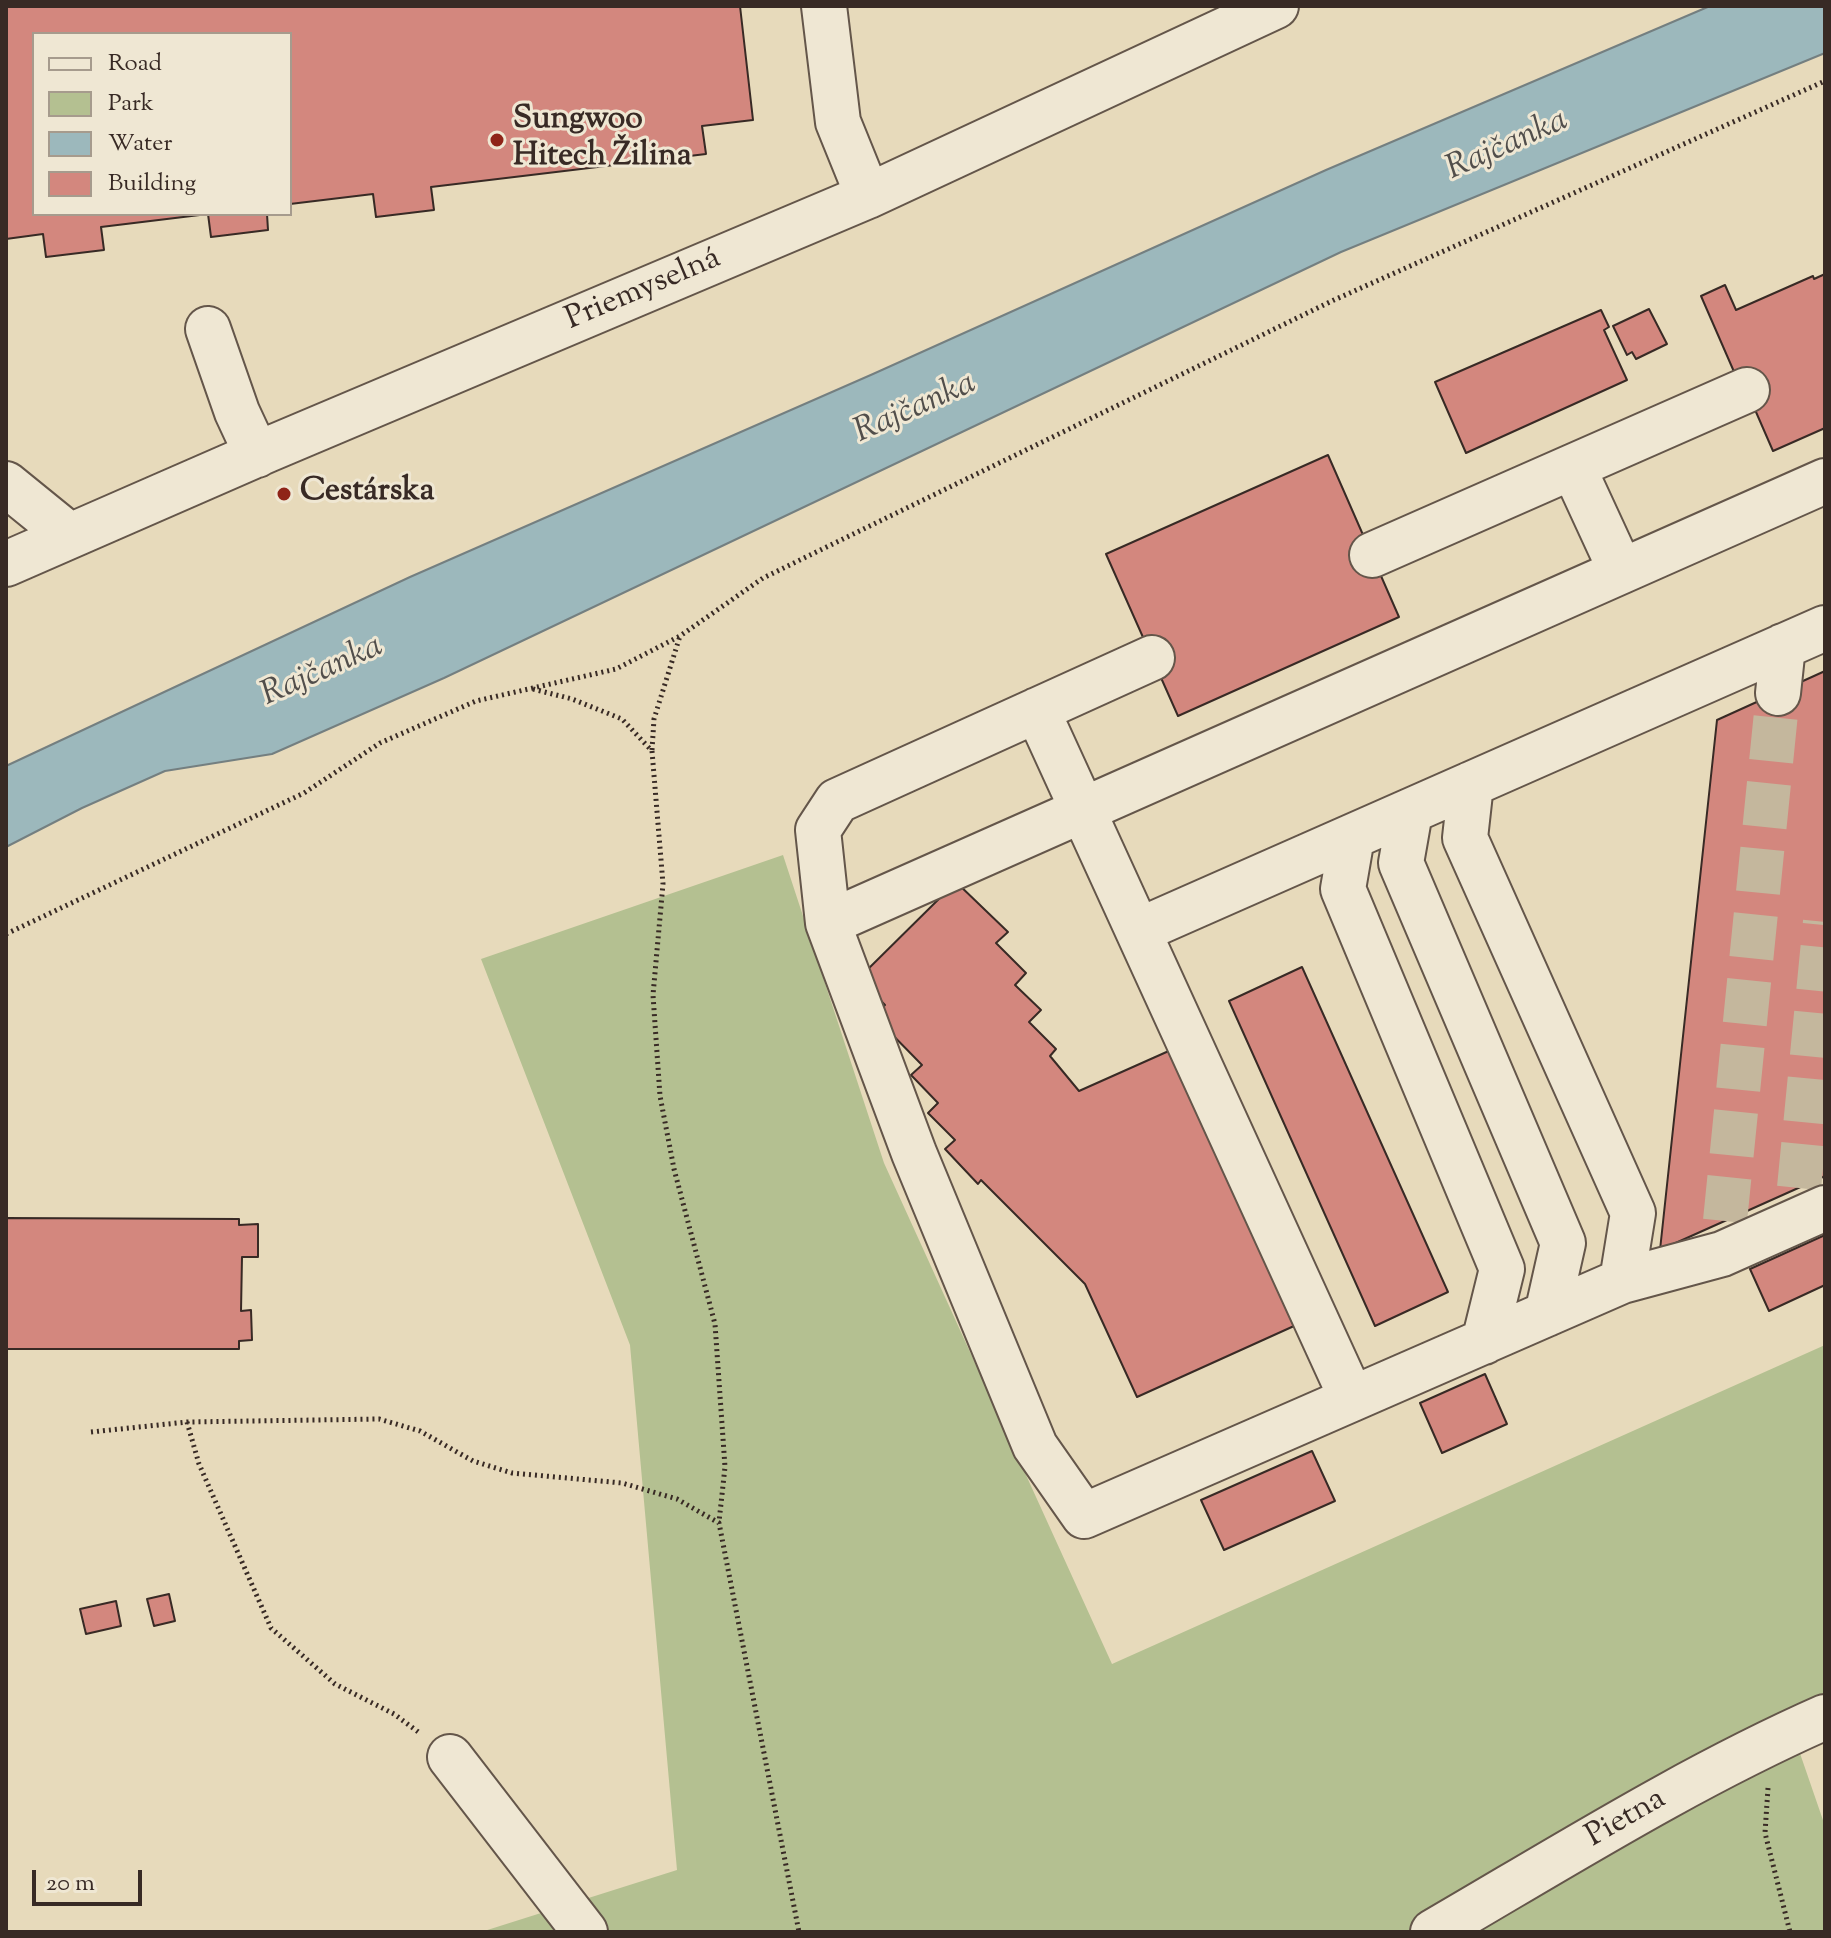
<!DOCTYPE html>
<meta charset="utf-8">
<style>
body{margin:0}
#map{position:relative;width:1831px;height:1938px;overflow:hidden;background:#e7dabb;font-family:"Sorts Mill Goudy",serif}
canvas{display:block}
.frame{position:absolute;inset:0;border:8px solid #382a25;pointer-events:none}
.legend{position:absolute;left:32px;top:32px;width:260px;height:184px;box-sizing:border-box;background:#efe7d3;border:2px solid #a69b8d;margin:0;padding:10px 14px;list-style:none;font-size:24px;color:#382a25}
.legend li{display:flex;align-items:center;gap:16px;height:40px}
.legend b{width:40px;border:2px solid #a69b8d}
.scale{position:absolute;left:32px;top:1870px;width:110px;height:36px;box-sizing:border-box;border:4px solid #382a25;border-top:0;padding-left:10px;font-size:24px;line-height:28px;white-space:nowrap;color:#382a25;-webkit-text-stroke:6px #efe7d3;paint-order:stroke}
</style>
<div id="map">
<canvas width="1831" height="1938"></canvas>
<div class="frame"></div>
<ul class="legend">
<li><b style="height:10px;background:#efe7d3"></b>Road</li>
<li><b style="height:22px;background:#b4c091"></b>Park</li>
<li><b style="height:22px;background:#9cb8bc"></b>Water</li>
<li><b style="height:22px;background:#d3877e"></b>Building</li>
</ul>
<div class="scale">20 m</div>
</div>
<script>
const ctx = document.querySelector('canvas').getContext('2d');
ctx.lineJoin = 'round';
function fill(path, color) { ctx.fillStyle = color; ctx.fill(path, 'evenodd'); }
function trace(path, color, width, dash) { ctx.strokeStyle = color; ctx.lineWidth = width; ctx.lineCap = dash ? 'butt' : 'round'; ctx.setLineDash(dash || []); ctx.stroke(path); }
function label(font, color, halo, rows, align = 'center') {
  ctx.font = font + ' "Sorts Mill Goudy",serif'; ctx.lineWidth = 6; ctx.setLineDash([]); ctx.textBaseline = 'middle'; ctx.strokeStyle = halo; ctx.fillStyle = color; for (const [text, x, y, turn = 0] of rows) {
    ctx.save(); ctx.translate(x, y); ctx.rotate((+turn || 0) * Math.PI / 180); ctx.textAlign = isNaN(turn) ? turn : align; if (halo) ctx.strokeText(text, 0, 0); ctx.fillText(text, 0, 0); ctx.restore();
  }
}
fill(new Path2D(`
 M783,855l101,308 228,501 713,-319v378l-31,13 31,90v106h-1344l196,-62 -47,-525 -149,-386z`), '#b4c091');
const water = new Path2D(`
 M1710,6h115v47l-484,199 -897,426 -172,76 -107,17 -83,37 -76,39v-81l404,-189 463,-203 453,-204z`);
fill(water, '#9cb8bc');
trace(water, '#747f80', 2);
const building = new Path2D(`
 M6,6h734l13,114 -51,6 4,28 -275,33 3,23 -58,7 -3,-23 -83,10v-170h-256v180h233l1,16 -57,7 -3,-23 -107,13 3,23 -58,7 -3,-23 -37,5z
 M1825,274v154l-52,23 -34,-78 -4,1 -34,-78 24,-11 11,25 77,-34 1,3z
 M1649,309l18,35 -31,15 -4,-7 -5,3 -14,-29z
 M1601,310l8,17 -5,3 23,50 -161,73 -31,-71z
 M1328,455l71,162 -221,99 -72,-162z
 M1825,671v505l-165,74 57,-530z
 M956,882l52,50 -12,11 30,30 -11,12 26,25 -12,12 27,27 -6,7 29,35 92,-41 123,276 -157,71 -52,-113 -104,-104 -3,4 -33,-35 10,-9 -27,-27 10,-10 -27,-28 11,-10 -48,-49 11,-11 -26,-27z
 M1302,967l146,325 -73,34 -146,-325z
 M6,1218l233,1v6l19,-1v33h-16l-1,54 10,-1 1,30 -13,1v8h-233z
 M1825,1235v50l-56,26 -19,-42z
 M1485,1374l22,50 -65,29 -22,-50z
 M1312,1451l23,50 -111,49 -23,-50z
 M169,1594l6,27 -21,5 -7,-27z
 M116,1601l5,25 -35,8 -6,-25z`);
fill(building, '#d3877e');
trace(building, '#382a25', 2);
trace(new Path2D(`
 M1799,1188l26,-266
 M1725,1221l53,-528`), '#c4b79d', 44, [44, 22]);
const minor = new Path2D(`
 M824,6l14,116 30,74
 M208,329l29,83 20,43
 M1573,467l48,104
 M6,484l64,52
 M1372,555l375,-165
 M6,564l261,-114 601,-254 408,-190
 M1152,658l-315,143 -19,29 10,93 86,230 121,293 49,70 538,-235 100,-27 103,-46
 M1778,693l5,-47
 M1037,710l315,689
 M1471,784l-6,54 168,375 -11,68
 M1410,812l-9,51 162,380 -16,71
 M1352,837l-9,52 159,380 -18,73
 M828,923l997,-442
 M1138,931l687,-303
 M450,1757l135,175
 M1433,1932c129,-75 256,-155 392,-215`);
trace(minor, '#64564a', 48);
trace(new Path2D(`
 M533,689l39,10 50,20 30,32 11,133 -10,111 7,101 14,73 41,155 10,143 -6,55
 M652,750l2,-31 26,-83
 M6,934l298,-141 76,-50 96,-42 140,-32 64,-33 83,-58 571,-278 491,-219
 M187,1422l12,42 72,164 64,56 59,30 27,20
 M91,1432l96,-10 192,-3 41,12 53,30 39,12 110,10 55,16 42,24 80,409
 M1768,1788l-3,45 25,99`), '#382a25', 5, [2, 4]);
trace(minor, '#efe7d3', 44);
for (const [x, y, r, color] of [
 [497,140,8,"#8f2418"],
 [284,494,8,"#8f2418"]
]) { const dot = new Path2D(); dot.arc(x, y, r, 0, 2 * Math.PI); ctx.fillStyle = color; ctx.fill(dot); trace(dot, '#efe7d3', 3); }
label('bold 32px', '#382a25', '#efe7d3', [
 ["Sungwoo",513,122],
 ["Hitech Žilina",513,159],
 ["Cestárska",300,494]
], 'left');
label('32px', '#382a25', '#efe7d3', [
 ["Priemyselná",644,291,-23],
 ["Pietna",1627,1820,-30]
]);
label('italic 34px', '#514e4b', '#efe7d3', [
 ["Rajčanka",1508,147,-24],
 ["Rajčanka",916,410,-24],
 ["Rajčanka",323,673,-24]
]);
</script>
